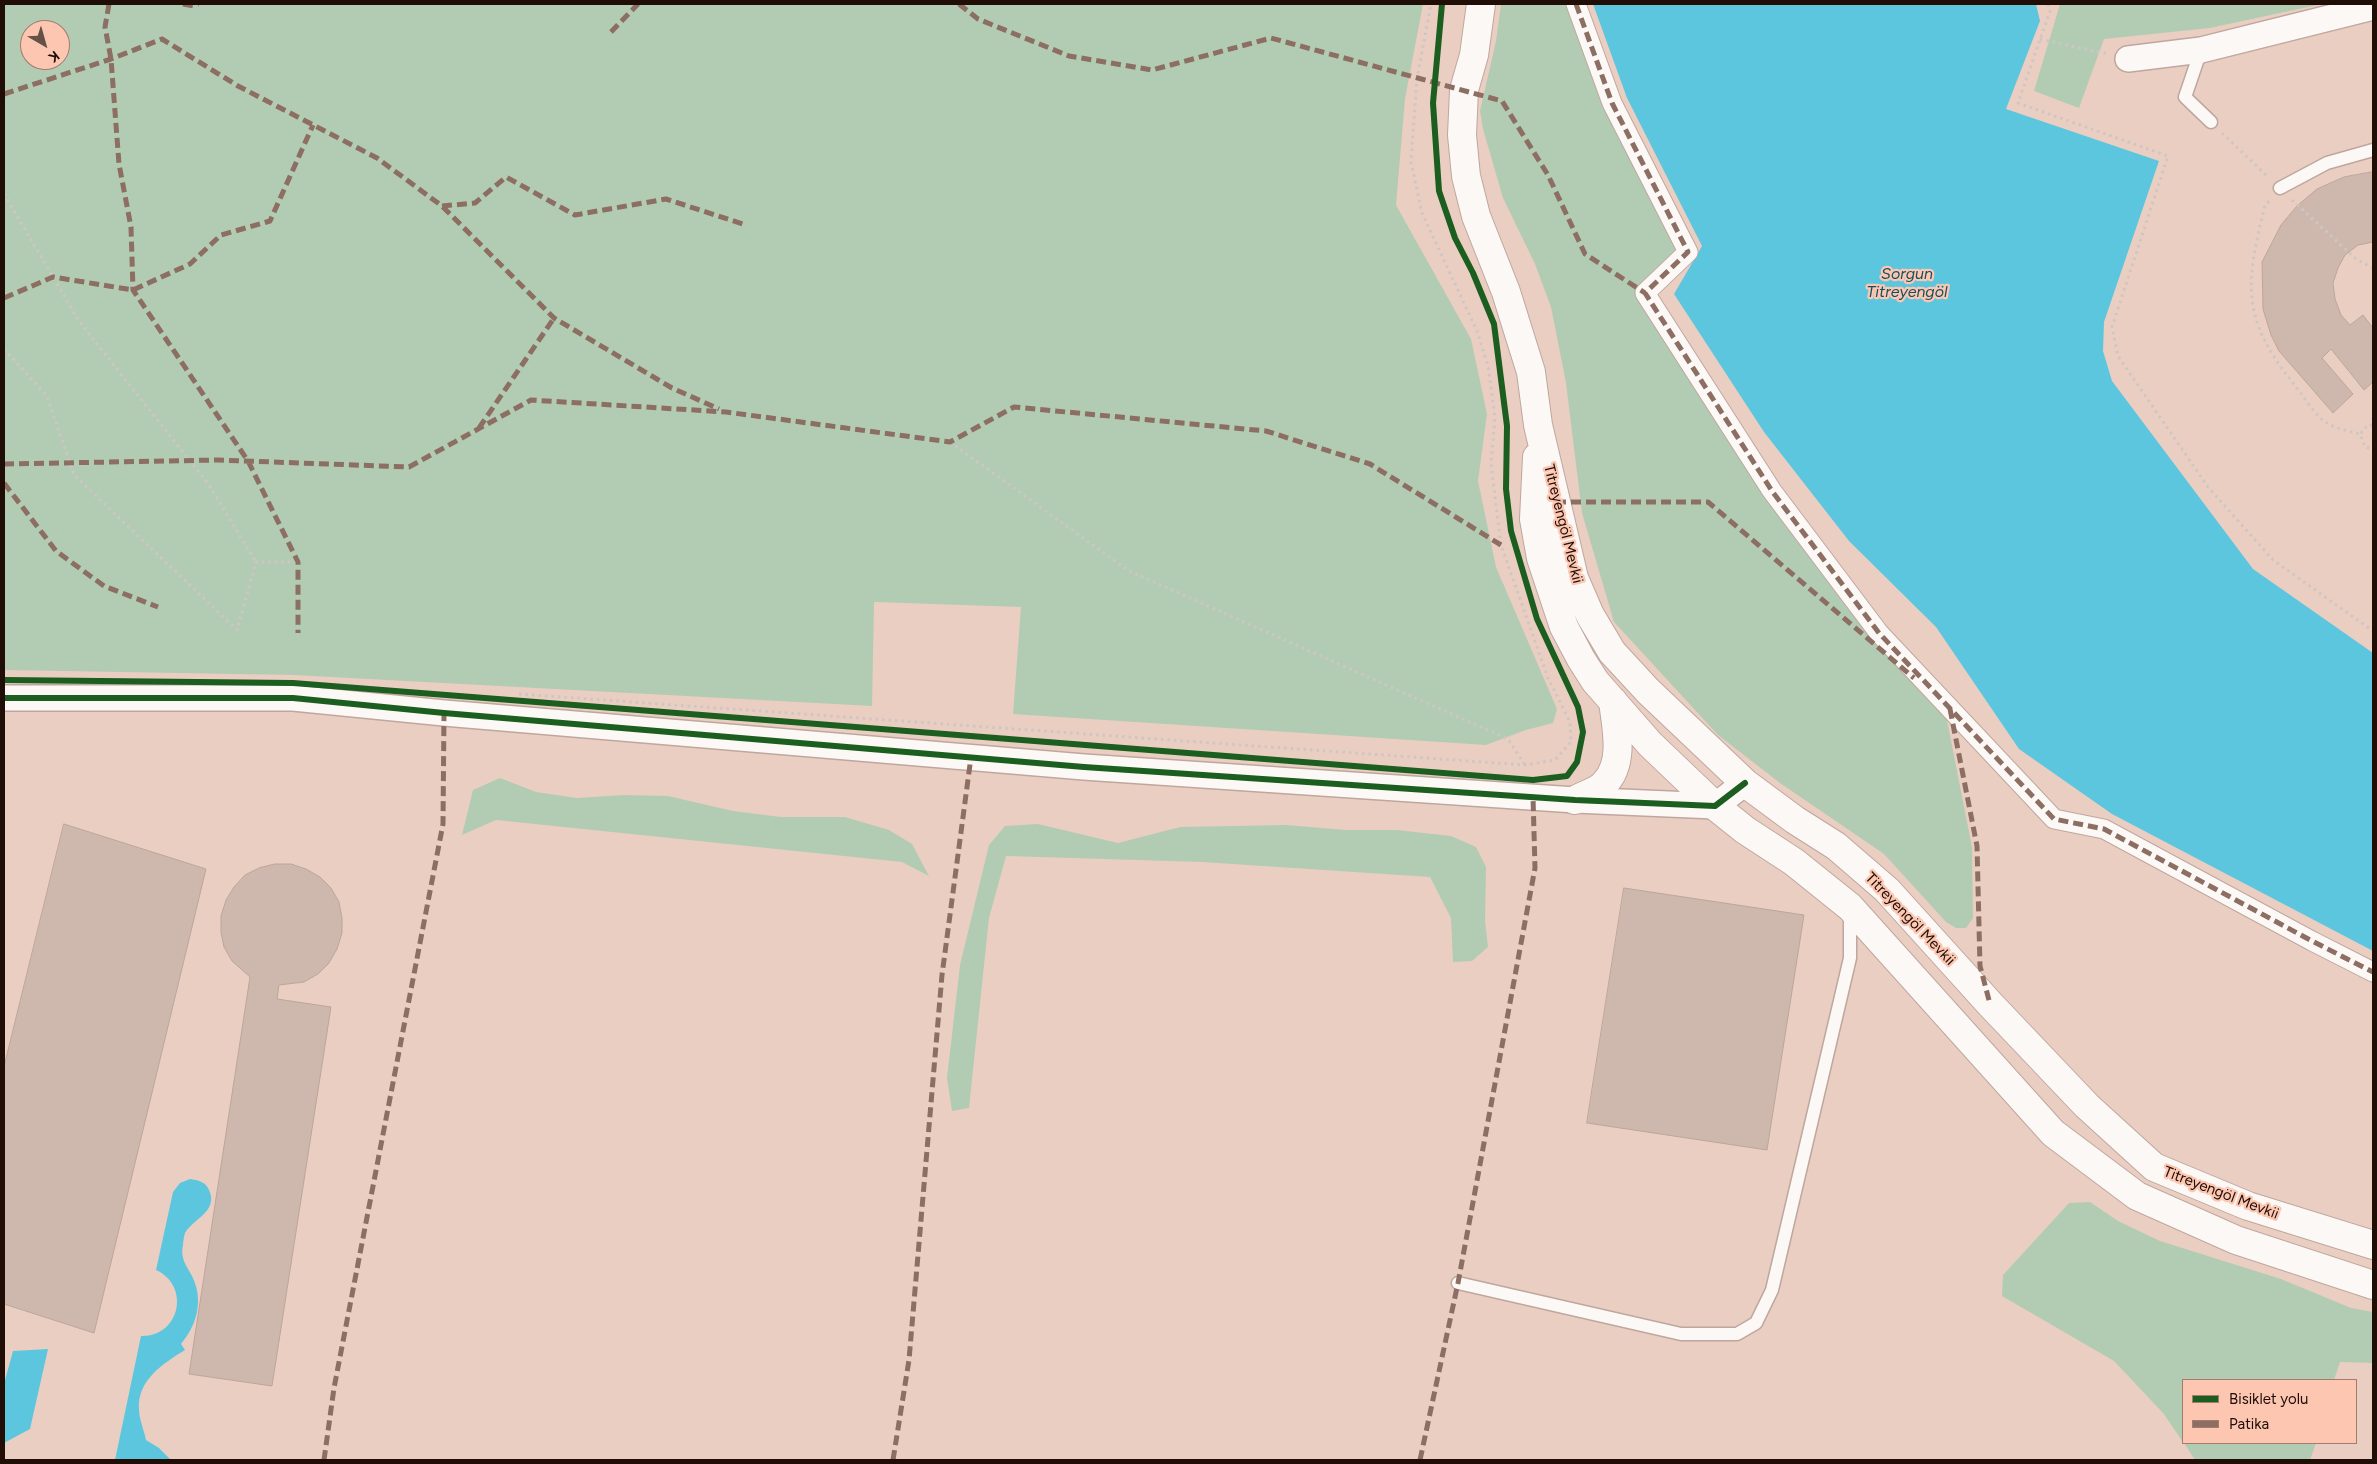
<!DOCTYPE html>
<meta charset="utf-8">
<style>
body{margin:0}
#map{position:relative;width:2377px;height:1464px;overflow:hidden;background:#ebcec2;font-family:Figtree,sans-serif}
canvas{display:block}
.frame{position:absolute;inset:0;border:5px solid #1f0d06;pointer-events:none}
.legend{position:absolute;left:2182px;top:1379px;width:175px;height:65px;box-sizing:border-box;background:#fcc6b1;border:1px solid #a47c6d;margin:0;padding:6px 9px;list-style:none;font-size:15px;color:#1f0d06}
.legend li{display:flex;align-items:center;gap:10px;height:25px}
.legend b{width:25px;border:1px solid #a47c6d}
.north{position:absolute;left:20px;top:20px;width:50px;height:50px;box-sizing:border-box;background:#fcc6b1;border:1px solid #a47c6d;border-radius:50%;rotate:142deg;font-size:14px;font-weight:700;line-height:20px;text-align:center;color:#1f0d06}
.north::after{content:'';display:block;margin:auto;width:18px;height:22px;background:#665148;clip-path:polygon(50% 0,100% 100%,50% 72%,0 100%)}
</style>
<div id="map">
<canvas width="2377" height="1464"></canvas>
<div class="frame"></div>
<ul class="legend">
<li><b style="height:6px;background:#1b5e20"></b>Bisiklet yolu</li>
<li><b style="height:6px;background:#8d6e63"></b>Patika</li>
</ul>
<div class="north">K</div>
</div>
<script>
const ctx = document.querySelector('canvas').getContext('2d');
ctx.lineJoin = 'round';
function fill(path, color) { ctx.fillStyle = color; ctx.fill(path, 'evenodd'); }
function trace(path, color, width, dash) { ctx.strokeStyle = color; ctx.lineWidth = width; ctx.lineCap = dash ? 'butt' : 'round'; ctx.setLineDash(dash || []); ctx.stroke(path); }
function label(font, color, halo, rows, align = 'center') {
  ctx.font = font + ' Figtree,sans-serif'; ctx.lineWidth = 4.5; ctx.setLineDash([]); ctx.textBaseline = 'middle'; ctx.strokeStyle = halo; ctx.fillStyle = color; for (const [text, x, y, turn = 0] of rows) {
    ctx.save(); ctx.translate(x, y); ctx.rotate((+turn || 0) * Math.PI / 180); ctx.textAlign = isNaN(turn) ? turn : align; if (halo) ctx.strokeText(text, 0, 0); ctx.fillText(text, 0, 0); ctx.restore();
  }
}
fill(new Path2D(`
 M4,4h1419l-18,95 -9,106 75,134 16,75 -9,67 18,86 61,142 -4,14 -27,7 -40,15 -473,-31 8,-107 -147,-5 -2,104 -578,-31 -290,-5zM30,30h30v30h-30z
 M1501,4h71l106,245 -42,43 131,205 179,218 26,132 1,71 -7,10h-10l-10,-6 -62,-68 -104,-71 -62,-48 -104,-113 -32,-109 -16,-130 -15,-76 -16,-43 -32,-66 -20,-69 -3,-18 16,-70z
 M2060,4h262l-112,24 -106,11 -25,69 -45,-17z
 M500,778l36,14 41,6 47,-3 44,1 65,15 48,6h64l44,13 23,14 17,32 -27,-14 -406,-42 -34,15 11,-45z
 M1038,824l80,19 62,-16 106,-2 60,5h51l54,6 25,11 10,20 -1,54 3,26 -16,14 -19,1 -2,-44 -21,-41 -228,-15 -196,-6 -17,62 -20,190 -17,3 -5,-33 13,-113 29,-120 16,-19z
 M2090,1202l28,19 42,20 121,38 70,29 22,4v51l-33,-1 -6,18h-151v62l-20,-29 -49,-52 -112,-65 1,-21 66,-72z
 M2184,1443h132l-6,17h-115z`), '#b2ccb3');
fill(new Path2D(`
 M1593,4h443l4,17 -34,88 153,52 -55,161 -1,29 9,30 141,188 120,84v298l-261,-137 -93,-65 -83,-122 -87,-86 -85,-109 -90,-138 28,-48 -75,-148z
 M190,1179c8,1 16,3 19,11 10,21 -16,29 -24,43 -1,3 -2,9 -2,12 -3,13 3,20 9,31 12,24 5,49 -11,68l4,6c-21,13 -48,30 -46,59 0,10 5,21 7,31l13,8 12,12h-56l26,-124c39,1 50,-50 15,-66l17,-78 7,-9z
 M48,1349l-18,80 -26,14v-59l9,-33z`), '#5dc6df');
const building = new Path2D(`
 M2373,172v70l-15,3 -13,10 -7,13 -5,15 2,16 6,16 9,10 13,-10 10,13v54l-9,8 -33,-41 -9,9 31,36 -20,19 -54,-62 -8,-16 -8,-26 -1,-47 19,-37 16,-19 20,-17 27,-12z
 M64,824l142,45 -112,464 -90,-29v-237z
 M275,864h16l15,5 14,8 11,11 8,14 3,16v15l-5,16 -8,14 -11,11 -14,8 -25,3 -2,14 54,8 -59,379 -83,-12 61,-397 -18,-16 -8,-14 -3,-15v-16l5,-16 8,-13 11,-12 14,-7z
 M1624,888l180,27 -37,235 -180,-27z`);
fill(building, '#ceb8ad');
trace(building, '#bba69a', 1);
const service = new Path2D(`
 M2201,50l-16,47 26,25
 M2280,188l47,-25 46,-13
 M1458,1283l223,51h56l19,-11 16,-33 78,-332v-46`);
const pedestrian = new Path2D(`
 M1576,4l36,99 76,149 -43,41 127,198 107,142 175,186 50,10 208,112 61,31`);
const minor = new Path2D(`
 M2128,59l73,-9 172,-43
 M4,698h289l151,15 640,54 491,33 140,6 30,-23`);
const tertiary = new Path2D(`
 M1481,4l-7,51 -10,35 -2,45 4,41 10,40 30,76 25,80 7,53 36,153 16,37 22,37 36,39 97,92 50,37 41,26 51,44 103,114 97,102 67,61 94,39 125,39
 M1537,457l-3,62 7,39 23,69 17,32 14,22 55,63 65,62 30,24 49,32 56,45 203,226 84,63 99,44 137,45
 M1575,800c9,-5 24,-9 30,-17 20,-21 11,-56 8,-82`);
trace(service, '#bea79e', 15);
trace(pedestrian, '#bea79e', 21);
trace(minor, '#bea79e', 28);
trace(tertiary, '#bea79e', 30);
trace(new Path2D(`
 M2048,4l2,7 -32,92 150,53 -56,171 6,29 90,131 65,73 100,71
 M2040,39l68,15
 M2222,133l46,44
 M4,194l75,127 130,164 47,77
 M2292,200l64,59 17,9
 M2269,201l-4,4c-19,78 -25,112 28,178 8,10 24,35 34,40 10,6 22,8 33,11
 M4,349l43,47 27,79 163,155 19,-68h42
 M2371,426l2,-8
 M2373,426h-6l-7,8 5,13 8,2
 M950,442l179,129 379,168 17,26
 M519,694l1006,71 30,-5 16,-18 -1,-20 -22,-44 -47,-133 -10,-81 4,-47 -7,-51 -11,-35 -55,-118 -11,-51 6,-84 14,-74`), '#cfc6c3', 3, [2.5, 4]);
trace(service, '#fcf8f6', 12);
trace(pedestrian, '#fcf8f6', 19);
trace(minor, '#fcf8f6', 25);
trace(tertiary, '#fcf8f6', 28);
trace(new Path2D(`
 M109,4l-4,23 6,32 8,105 12,63 2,63 115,171 50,101v71
 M183,4l11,2 4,-2
 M959,4l19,15 91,37 83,14 119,-32 231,63 46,74 37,79 60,39
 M1576,4l36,99 76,149 -43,41 127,198 107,142 175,186 50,10 208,112 61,31
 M611,32l27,-28
 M4,94l107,-35 51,-20 76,47 139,72 65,48 112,112 118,70 47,21
 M442,206l33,-3 31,-26 69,38 91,-16 77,25
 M4,298l49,-21 80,13 57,-26 31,-29 49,-14 43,-96
 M479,428l75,-110
 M4,464l214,-4 191,7 122,-67 195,12 224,30 64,-35 252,24 104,33 131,81
 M4,483l52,68 48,35 54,21
 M1556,502h152l206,176
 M1950,709l27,137 3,120 10,38
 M324,1460l10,-72 109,-564 1,-111
 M893,1460l16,-100 33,-385 29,-218
 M1420,1460l38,-177 77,-415 -2,-71`), '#8d6e63', 5, [10, 5]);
trace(new Path2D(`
 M4,680l289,3 1240,97 34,-4 10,-14 6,-30 -5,-25 -41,-88 -26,-88 -5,-42 1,-63 -13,-102 -21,-51 -18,-35 -16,-47 -6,-88 9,-99
 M4,698h289l151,15 640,54 491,33 140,6 30,-23`), '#1b5e20', 6);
label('15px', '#1f0d06', '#fcc6b1', [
 ["Titreyengöl Mevkii",1563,524,76],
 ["Titreyengöl Mevkii",1910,919,46],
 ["Titreyengöl Mevkii",2221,1193,21]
]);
label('italic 16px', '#124f60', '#fcc6b1', [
 ["Sorgun",1907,274],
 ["Titreyengöl",1907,292]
]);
</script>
